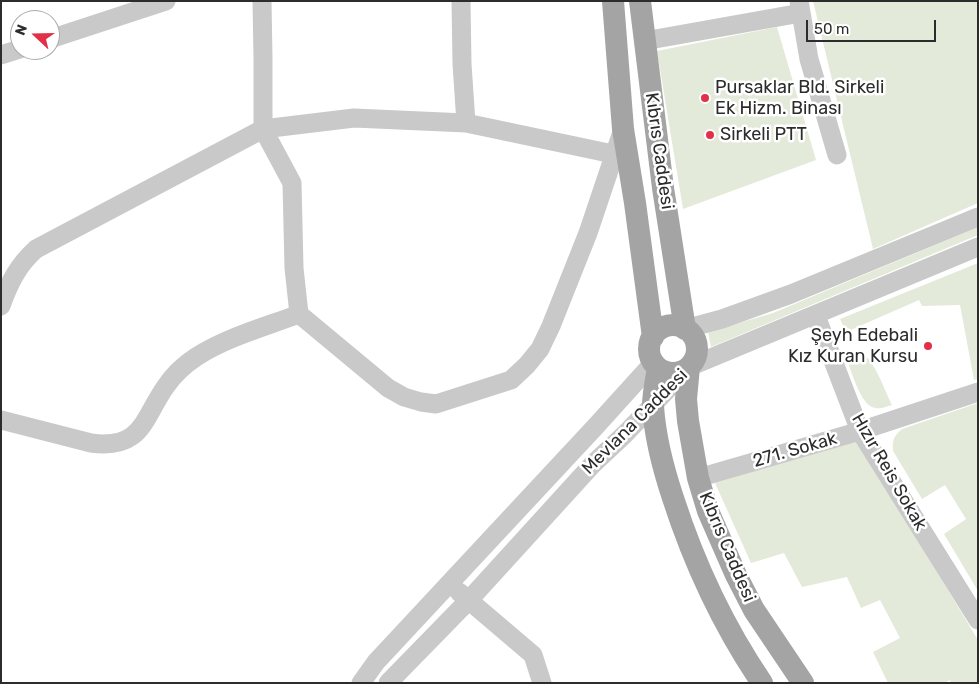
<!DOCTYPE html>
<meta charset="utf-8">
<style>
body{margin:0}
#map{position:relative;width:979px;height:684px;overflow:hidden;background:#fff;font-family:Rubik,sans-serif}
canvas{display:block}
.frame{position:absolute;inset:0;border:2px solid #2c2c2c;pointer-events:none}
.north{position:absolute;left:10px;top:10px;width:50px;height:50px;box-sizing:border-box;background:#fff;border:1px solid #ababab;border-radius:50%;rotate:291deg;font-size:14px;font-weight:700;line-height:20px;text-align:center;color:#2c2c2c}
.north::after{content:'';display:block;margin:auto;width:18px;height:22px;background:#e13048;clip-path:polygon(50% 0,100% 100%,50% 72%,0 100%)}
.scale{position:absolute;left:806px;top:20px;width:130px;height:22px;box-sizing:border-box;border:2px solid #2c2c2c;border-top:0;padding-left:6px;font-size:15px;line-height:18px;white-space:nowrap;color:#2c2c2c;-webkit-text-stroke:4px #fff;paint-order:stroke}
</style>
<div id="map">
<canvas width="979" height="684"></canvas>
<div class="frame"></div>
<div class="north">N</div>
<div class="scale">50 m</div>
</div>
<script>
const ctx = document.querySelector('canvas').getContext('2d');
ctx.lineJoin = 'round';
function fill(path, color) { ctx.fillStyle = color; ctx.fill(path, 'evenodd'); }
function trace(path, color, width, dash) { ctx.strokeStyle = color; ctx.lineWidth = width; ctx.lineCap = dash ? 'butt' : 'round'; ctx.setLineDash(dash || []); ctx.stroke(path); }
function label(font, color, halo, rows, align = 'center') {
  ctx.font = font + ' Rubik,sans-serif'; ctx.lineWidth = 5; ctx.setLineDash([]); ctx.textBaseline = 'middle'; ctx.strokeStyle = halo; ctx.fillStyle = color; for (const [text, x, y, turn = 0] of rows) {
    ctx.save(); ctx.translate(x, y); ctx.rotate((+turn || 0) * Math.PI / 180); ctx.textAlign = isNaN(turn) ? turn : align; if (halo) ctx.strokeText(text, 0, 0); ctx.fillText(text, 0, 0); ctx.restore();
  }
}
fill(new Path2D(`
 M813,1h165v202l-105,46z
 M777,27l39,133 -133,49 -26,-158z
 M978,227v8l-267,112 -3,-15 65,-19z
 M978,263v116l-4,1 -14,-75 -38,1 -3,-6 -73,32 -6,-13z
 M861,352c14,9 23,37 31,53 -7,2 -13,5 -20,2 -12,-4 -23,-42 -27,-54z
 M978,403v188l-34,-57 22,-15 -21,-34 -23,14 -29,-48c-1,-11 1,-15 9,-22z
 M857,439l121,201v43h-27l-1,-3 -6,3h-56l-15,-31 27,-14 -20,-38 -19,8 -14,-31 -45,10 -18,-34 -33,10 -36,-80z`), '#e3ead9');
trace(new Path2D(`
 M262,1l1,57v71l29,54 2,85 5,46 89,74 16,9 17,5 15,2 75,-24 16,-15 13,-16 11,-23 37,-93 35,-104
 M461,1l1,63 4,59
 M799,1l10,58 28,96
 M50,39l116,-38
 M644,41l157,-28
 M1,55l19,-6
 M1,306c8,-23 17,-41 35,-57l227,-120 91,-11 112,5 147,31
 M816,316l44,115 118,189
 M685,329l37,-10 69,-25 187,-77
 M1,420l90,23c52,7 52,-25 75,-57 8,-12 18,-21 30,-29 31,-20 69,-30 103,-43
 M698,478l162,-47 118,-39
 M459,592l74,63 9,28
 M361,683l15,-21 220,-236 57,-63
 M388,683l81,-83 123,-135 33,-31 64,-67 289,-120`), '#c9c9c9', 19);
trace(new Path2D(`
 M613,1l10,128 12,74 18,134
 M640,1l23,187 22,141
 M649 349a24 24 0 1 1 48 0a24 24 0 1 1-48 0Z
 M689,367l-3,32 2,22 10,57 10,33 28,64 18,35 49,73
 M658,368c-2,12 -5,25 -5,38 2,32 10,62 20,92 21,65 51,129 89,185`), '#a4a4a4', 22);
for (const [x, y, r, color] of [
 [705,98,5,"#e13048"],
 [710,135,5,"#e13048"],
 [928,346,5,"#e13048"]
]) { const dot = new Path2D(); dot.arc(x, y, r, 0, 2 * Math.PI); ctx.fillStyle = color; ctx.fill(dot); trace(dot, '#fff', 2); }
label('18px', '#2c2c2c', '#fff', [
 ["Pursaklar Bld. Sirkeli",715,88],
 ["Ek Hizm. Binası",715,109],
 ["Sirkeli PTT",720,135],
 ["Şeyh Edebali",918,336,"right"],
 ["Kız Kuran Kursu",918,357,"right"]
], 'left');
label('18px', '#2c2c2c', '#fff', [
 ["Kıbrıs Caddesi",659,151,82],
 ["Mevlana Caddesi",635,422,-45],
 ["271. Sokak",795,450,-16],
 ["Hızır Reis Sokak",889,472,60],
 ["Kıbrıs Caddesi",727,547,67]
]);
</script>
